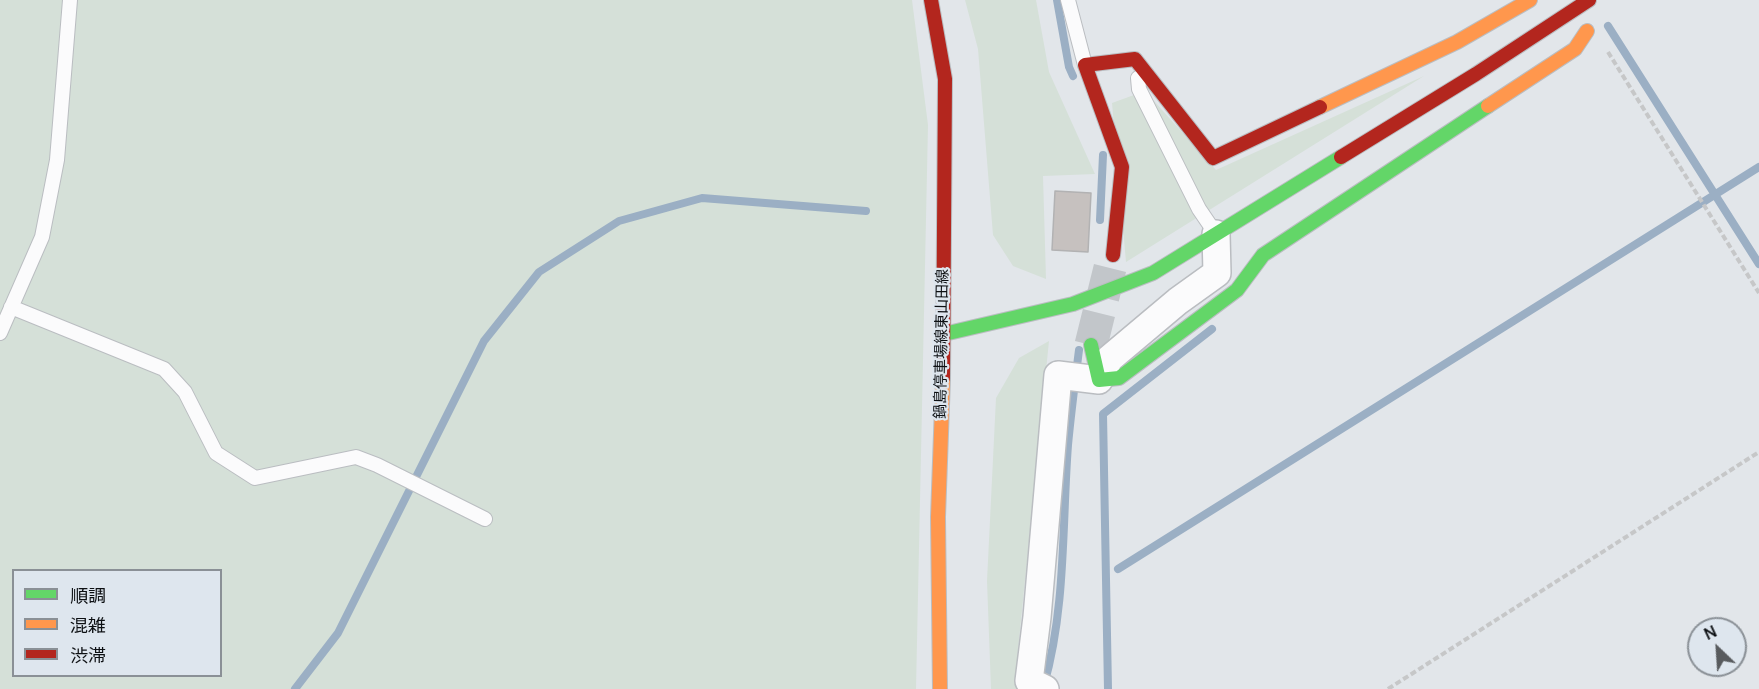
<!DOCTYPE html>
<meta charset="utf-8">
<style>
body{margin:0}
#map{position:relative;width:1759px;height:689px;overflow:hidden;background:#e2e6ea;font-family:Manrope,"Noto Sans JP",sans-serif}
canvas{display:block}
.legend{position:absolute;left:12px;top:569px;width:210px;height:108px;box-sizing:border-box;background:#dee6ee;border:2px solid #8a9096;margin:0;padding:8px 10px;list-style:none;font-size:18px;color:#0d1013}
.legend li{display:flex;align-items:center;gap:12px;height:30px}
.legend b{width:30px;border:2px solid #8a9096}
.north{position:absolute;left:1687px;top:617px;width:60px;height:60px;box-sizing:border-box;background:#dee6ee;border:2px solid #8a9096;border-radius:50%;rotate:335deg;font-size:16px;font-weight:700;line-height:24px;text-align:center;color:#0d1013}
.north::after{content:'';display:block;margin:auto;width:21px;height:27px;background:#585b5e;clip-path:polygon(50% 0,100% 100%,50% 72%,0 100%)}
</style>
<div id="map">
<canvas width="1759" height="689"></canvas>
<ul class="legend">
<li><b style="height:8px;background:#63d668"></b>順調</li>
<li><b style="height:8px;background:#ff974d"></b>混雑</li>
<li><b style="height:8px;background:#b3261e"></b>渋滞</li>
</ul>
<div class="north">N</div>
</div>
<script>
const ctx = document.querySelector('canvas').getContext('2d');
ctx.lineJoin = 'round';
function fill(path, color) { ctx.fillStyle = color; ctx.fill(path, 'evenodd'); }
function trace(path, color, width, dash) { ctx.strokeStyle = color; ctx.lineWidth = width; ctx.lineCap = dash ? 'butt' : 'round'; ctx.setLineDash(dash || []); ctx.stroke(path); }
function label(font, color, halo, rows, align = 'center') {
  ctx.font = font + ' Manrope,"Noto Sans JP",sans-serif'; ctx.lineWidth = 4.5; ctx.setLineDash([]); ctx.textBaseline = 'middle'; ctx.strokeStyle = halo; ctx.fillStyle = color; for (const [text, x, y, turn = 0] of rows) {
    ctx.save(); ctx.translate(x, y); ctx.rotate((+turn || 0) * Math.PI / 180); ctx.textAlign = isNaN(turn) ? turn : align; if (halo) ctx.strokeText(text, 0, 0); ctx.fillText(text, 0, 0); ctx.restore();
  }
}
fill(new Path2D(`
 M0,0h912l16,125 -12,564h-916zM14,570h206v106h-206z
 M965,0h71l13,72 46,102 -52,2 3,103 -33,-13 -20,-31 -15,-186z
 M1424,76l-298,186 -14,-159 33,-12 71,79z
 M1049,341l-32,319 5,29h-31l-4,-108 9,-183 23,-40z`), '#d5e0d8');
trace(new Path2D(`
 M1057,0l12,67 4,9
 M1608,26l151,238
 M1100,220l3,-65
 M1118,569l641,-402
 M1044,685c22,-77 18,-160 24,-240 3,-32 7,-63 11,-95
 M295,689l43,-56 146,-292 55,-69 80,-51 83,-23 164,13
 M1108,689l-5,-275 109,-85`), '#9bafc4', 8);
const building = new Path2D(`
 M1055,191l36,2 -3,59 -36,-2z`);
fill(building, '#c6c1bf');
trace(building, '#b2b2b3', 1.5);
trace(new Path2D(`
 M1091,345l19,-77`), '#c2c6ca', 33, [33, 16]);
const lane = new Path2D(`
 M1068,0l17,65
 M1138,78l1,11 60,120 17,25
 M11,307l153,62 21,23 31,61 39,25 101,-21 21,8 108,54
 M0,333l42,-96 15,-77 13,-160`);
const street = new Path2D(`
 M1045,689l-16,-8 8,-64 21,-242 41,5 10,-21 69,-58 39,-28 -1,-39`);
const fast = new Path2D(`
 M944,334l129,-30 80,-31 188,-116
 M1091,345l8,35 20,-2 118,-88 26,-35 225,-149`);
const slow = new Path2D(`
 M1488,106l87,-57 12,-18
 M1320,107l137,-65 73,-42
 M940,689l-2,-172 5,-139`);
const jam = new Path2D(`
 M931,0l14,79 -2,299
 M1341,157l135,-83 113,-74
 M1113,255l9,-88 -37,-102 50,-6 78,99 107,-51`);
trace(lane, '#babdc1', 16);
trace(street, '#babdc1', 30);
trace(fast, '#babdc1', 16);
trace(slow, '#babdc1', 16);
trace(jam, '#babdc1', 16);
trace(new Path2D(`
 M1608,52l151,241
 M1388,689l371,-237`), '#c6c7c8', 4, [6, 3]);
trace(lane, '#fbfbfc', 14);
trace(street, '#fbfbfc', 27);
trace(fast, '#63d668', 14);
trace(slow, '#ff974d', 14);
trace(jam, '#b3261e', 14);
label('15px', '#0d1013', '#dee6ee', [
 ["鍋島停車場線東山田線",942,344,-89]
]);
</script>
